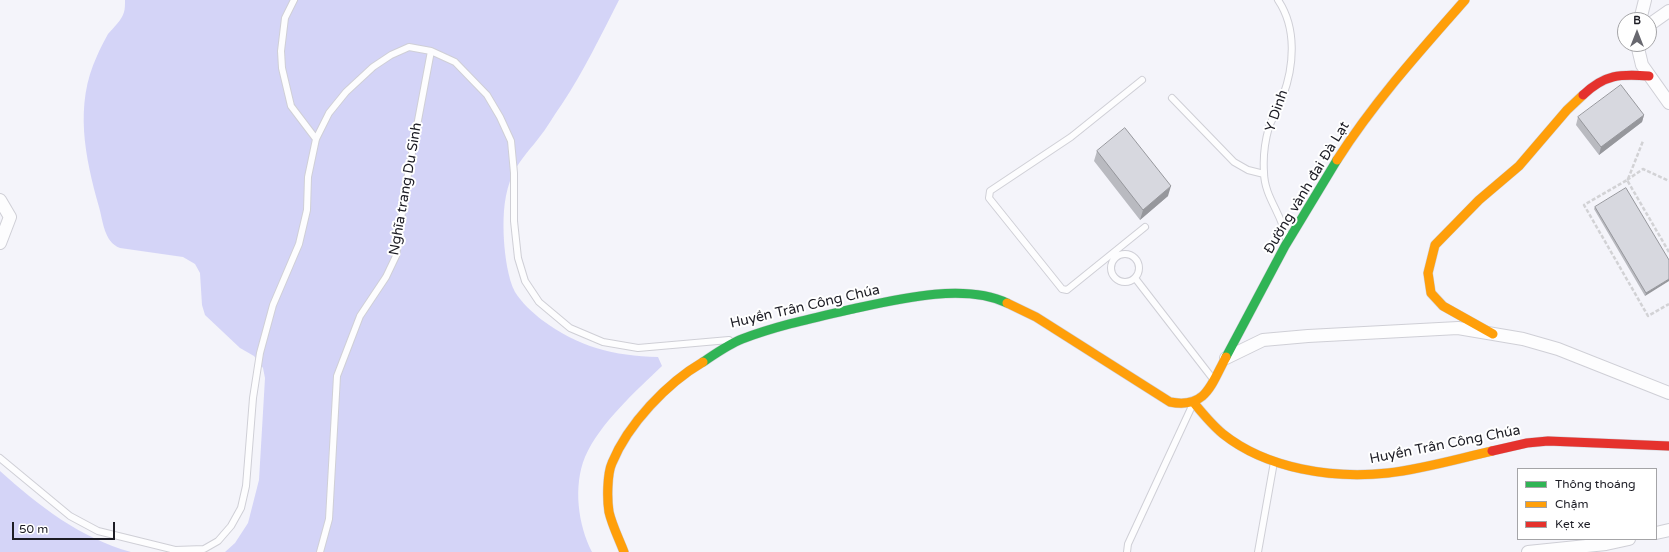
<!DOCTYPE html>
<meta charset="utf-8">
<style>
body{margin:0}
#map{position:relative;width:1669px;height:552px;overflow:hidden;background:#f4f4fa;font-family:"Varela Round",sans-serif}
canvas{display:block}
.legend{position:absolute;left:1517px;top:468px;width:140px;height:72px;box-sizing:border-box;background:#fff;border:1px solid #a4a4a7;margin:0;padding:5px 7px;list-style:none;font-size:12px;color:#1c1c24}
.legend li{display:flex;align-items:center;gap:8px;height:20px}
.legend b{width:20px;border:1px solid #a4a4a7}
.north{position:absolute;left:1617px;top:12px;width:40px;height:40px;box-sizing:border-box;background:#fff;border:1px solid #a4a4a7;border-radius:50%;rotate:0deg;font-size:11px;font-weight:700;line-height:16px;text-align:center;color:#1c1c24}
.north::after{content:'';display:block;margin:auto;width:14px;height:18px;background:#68686f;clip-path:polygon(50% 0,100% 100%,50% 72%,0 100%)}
.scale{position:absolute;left:12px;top:522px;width:103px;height:18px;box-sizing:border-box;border:2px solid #1c1c24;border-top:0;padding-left:5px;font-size:12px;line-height:14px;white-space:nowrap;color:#1c1c24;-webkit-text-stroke:3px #fff;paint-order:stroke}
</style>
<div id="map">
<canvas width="1669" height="552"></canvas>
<ul class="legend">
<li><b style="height:5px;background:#30b455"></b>Thông thoáng</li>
<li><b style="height:5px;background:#ff9f0a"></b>Chậm</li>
<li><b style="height:5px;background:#e5322d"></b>Kẹt xe</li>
</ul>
<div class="north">B</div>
<div class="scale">50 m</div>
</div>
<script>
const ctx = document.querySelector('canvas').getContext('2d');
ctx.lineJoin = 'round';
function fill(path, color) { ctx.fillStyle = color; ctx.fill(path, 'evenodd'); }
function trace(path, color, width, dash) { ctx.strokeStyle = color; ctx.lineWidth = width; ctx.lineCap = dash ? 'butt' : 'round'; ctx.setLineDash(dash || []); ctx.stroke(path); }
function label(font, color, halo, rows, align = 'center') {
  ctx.font = font + ' "Varela Round",sans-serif'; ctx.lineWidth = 4; ctx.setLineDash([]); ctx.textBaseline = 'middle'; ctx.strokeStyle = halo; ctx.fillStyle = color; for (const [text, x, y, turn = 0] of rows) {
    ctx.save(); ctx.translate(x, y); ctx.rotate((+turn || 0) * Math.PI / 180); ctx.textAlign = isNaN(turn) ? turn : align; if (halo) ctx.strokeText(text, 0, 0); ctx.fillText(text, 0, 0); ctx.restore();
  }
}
fill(new Path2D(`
 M125,0h494c-18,35 -35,71 -57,104 -8,11 -15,24 -24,35 -11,14 -22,25 -28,42 -7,20 -7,40 -6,60 1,15 4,38 11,51 6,10 18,21 27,28 36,27 72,36 116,37l4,9c-26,25 -62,57 -77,91 -12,29 -7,68 7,95h-367l10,-9 13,-20 11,-43 6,-102 -2,-10 -9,-12 -14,-8 -35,-33 -3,-10 -2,-32 -5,-9 -12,-7 -63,-9c-16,-6 -17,-27 -21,-41 -14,-50 -25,-102 -2,-151 3,-7 7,-15 11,-22 5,-6 14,-14 16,-22 1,-3 1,-8 1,-12z
 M0,471c39,35 80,67 131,81h-131z`), '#d4d4f7');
const lane = new Path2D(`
 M294,0l-9,18 -4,33 1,17 9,38 25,33
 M1278,0c19,28 16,66 5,96 -4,11 -10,21 -14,31 -4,14 -6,31 -5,45 0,25 19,43 22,66
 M1142,80l-71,57 -81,54 -1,7 73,91 5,1 78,-63
 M1172,98l62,64 14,8 16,4
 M1111 268a14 14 0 1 1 28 0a14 14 0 1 1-28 0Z
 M1135,278l78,101
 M0,458l70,58 28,15 77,19 29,-1 14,-8 13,-15 10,-18 5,-22 7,-88 7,-45 13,-48 26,-61 8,-34 1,-33 8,-38 13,-26 17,-21 27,-25 18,-12 18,-8 22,4 24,11 32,33 13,22 11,24 3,32v48l4,37 7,23 14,21 31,26 33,14 35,6 91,-8
 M320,552l9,-33 8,-143 23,-60 26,-39 10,-21 9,-66 26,-139
 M1127,552l1,-8 64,-138
 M1258,552l16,-90`);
const street = new Path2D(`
 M1640,20l5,-20
 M1649,25l20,-14
 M1637,44l5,21 27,38
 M0,200l10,17 -10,26
 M1226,358l37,-18 45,-4 150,-8 65,11 35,10 111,44
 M1656,533l13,-3
 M1528,552l78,-8 23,-5`);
const fast = new Path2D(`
 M1226,357l59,-111 52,-86
 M703,362c12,-8 26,-18 39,-23 34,-13 71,-21 106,-29 46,-10 115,-28 159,-7`);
const slow = new Path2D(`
 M1337,160c37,-58 83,-109 128,-160
 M1007,303l29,14 134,85c36,7 41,-17 56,-45
 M1493,334l-50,-28 -12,-13 -3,-20 7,-28 44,-45 40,-34 48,-56 16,-15
 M1194,403c9,11 18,22 29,31 44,35 110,45 165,39 35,-4 69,-14 104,-22
 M624,552c-5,-13 -12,-27 -15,-40 -2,-12 -2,-38 3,-49 16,-39 55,-80 91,-101`);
const jam = new Path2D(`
 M1583,95c22,-21 37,-21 66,-19
 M1492,451l35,-8 21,-2 121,5`);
trace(lane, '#cfcfd6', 8);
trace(street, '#cfcfd6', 14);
trace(fast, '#cfcfd6', 10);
trace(slow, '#cfcfd6', 10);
trace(jam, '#cfcfd6', 10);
trace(new Path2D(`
 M1628,179l15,-38
 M1627,180l16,-11 26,12
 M1669,252l-42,-72 -43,25 64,111 21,-12`), '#d2d2d5', 2.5, [4, 2]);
trace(lane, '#fdfdfe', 6);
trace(street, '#fdfdfe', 12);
trace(fast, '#30b455', 9);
trace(slow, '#ff9f0a', 9);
trace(jam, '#e5322d', 9);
fill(new Path2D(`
 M1644,115l-2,7 -43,33 -23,-30 2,-8z
 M1097,151l71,45 -28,24 -46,-59z
 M1595,207l74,53 -24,36 -51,-87z`), '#b9bac0');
fill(new Path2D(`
 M1644,115l-2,7 -43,33 2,-8z
 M1171,186l-3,10 -28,24 3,-10z
 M1669,279v2l-24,15 1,-3z`), '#96979c');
const building = new Path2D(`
 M1621,85l23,30 -43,32 -23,-30z
 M1125,128l46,58 -28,24 -46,-59z
 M1626,188l43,72v19l-23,14 -51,-86z`);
fill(building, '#d7d8df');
trace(building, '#96979c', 1);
label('14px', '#1c1c24', '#fff', [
 ["Y Dinh",1277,111,-71],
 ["Đường vành đai Đà Lạt",1307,188,-59],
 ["Nghĩa trang Du Sinh",406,189,-80],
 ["Huyền Trân Công Chúa",805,307,-13],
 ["Huyền Trân Công Chúa",1445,445,-11]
]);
</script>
